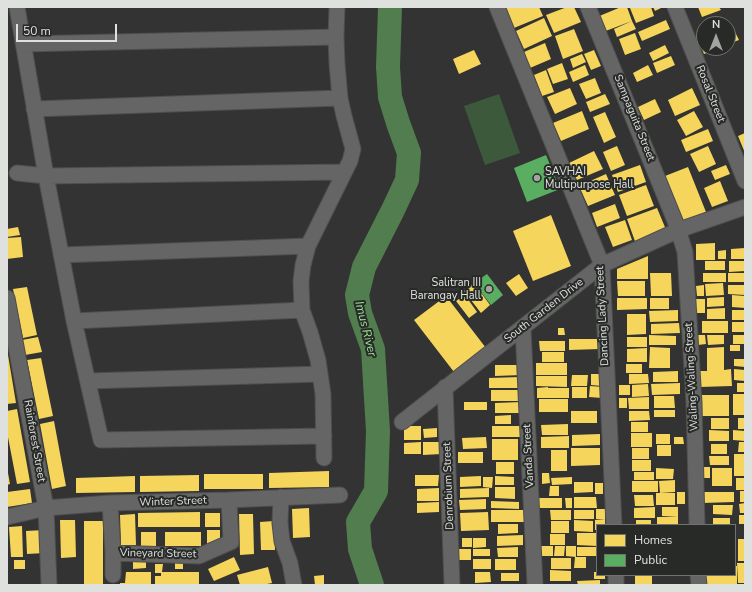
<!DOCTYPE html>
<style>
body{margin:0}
#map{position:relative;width:752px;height:592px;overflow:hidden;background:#323332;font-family:"Nunito Sans",sans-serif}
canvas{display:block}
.frame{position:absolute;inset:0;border:8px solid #dfe1df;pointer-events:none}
.legend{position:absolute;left:596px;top:524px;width:140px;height:52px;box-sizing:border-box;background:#272a27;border:1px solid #717371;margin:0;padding:5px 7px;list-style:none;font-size:12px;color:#dfe1df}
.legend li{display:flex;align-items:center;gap:8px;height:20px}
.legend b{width:20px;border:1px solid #717371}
.north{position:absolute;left:696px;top:16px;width:40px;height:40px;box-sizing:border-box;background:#272a27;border:1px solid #717371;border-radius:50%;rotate:0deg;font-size:11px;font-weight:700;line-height:16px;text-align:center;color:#dfe1df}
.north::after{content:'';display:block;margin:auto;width:14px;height:18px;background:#a2a4a2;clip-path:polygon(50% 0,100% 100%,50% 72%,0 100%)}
.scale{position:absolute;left:16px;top:24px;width:101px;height:18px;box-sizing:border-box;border:2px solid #dfe1df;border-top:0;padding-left:5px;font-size:12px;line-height:14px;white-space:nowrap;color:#dfe1df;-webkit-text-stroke:3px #272a27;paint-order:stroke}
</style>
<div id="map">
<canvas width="752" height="592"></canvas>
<div class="frame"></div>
<ul class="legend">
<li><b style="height:11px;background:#f6d55c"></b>Homes</li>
<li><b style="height:11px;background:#5aae61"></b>Public</li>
</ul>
<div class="north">N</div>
<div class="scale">50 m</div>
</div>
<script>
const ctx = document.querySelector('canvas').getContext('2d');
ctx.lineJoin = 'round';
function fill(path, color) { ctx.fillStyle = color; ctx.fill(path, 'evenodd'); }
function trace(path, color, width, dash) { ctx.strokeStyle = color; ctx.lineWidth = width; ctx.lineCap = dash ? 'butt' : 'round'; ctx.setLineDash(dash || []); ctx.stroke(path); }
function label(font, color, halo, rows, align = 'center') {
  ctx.font = font + ' "Nunito Sans",sans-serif'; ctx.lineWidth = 4; ctx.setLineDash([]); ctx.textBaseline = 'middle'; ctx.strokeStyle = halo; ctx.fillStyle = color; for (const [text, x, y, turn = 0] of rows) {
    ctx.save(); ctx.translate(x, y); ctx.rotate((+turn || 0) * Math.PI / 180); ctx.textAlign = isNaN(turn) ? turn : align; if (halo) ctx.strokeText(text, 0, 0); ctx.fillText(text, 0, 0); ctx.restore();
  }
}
fill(new Path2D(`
 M499,94l21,59 -35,12 -21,-59z`), '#3c5a3b');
fill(new Path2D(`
 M506,7h33l4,9 -29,12z
 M567,7h7l7,15 -27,11 -8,-18z
 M621,7h6l5,14 -29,11 -6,-15z
 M633,7h18l3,9 -18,7 -6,-15z
 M653,7h10l-8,4z
 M698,7h21l2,3 -19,7z
 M544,18l8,18 -28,13 -8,-18z
 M666,20l4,9 -28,12 -4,-9z
 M632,21l4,8 -19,8 -3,-8z
 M574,29l9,22 -20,8 -8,-23z
 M704,32v16h15l-15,6 -8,-19z
 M735,32l4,8 -11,4v-9z
 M635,33l6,16 -16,6 -6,-16z
 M545,43l6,16 -21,9 -6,-16z
 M665,45l4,8 -16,8 -4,-8z
 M474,50l7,14 -22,10 -6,-15z
 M594,50l7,16 -10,4 -7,-16z
 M582,54l4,8 -13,6 -3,-9z
 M671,56l4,9 -18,8 -4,-10z
 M562,63l6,16 -15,5 -6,-15z
 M585,65l4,10 -16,7 -4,-10z
 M648,65l5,10 -16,7 -4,-9z
 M546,70l8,22 -12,4 -8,-21z
 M595,78l6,15 -15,6 -7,-15z
 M570,88l7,16 -22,10 -8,-17z
 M692,88l8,17 -25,11 -7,-16z
 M605,94l5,10 -20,8 -4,-10z
 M655,99l6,13 -17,8 -6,-13z
 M582,111l7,18 -28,12 -8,-18z
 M694,111l9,16 -17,9 -9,-16z
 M605,112l11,25 -12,6 -11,-26z
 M708,129l5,12 -27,11 -5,-12z
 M745,133v20l-7,-17z
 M617,146l8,19 -14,6 -8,-19z
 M708,146l8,18 -17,8 -9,-18z
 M594,151l9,18 -26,11 -8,-17z
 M640,165l6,17 -28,10 -6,-17z
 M726,165l4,9 -15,6 -4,-9z
 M688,167l18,45 -23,9 -18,-45z
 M606,174l9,21 -27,11 -9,-20z
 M720,181l8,20 -16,6 -8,-19z
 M646,185l8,21 -27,10 -8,-21z
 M615,204l5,14 -23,9 -5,-14z
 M657,208l10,24 -31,12 -9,-25z
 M551,215l20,51 -38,15 -20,-50z
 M625,220l7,20 -19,7 -8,-20z
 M18,227l2,8 -13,2v-8z
 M21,237l2,20 -16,2v-21z
 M715,243v17h-19v-16z
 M745,248v11h-14v-10z
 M726,250v9h-8v-8z
 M648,256v23h-31v-10z
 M705,261h20v9h-20z
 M729,261h16v10l-16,1z
 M650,273h21l1,23h-21z
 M703,273h23v9h-23z
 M728,273h17v9h-17z
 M519,274l9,14 -12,8 -10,-13z
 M617,281h28v15h-27z
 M474,283l16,22 -9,8 -17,-22z
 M723,283l1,12 -18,1 -1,-12z
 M704,285v11h-7l-1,-10z
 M728,285h17v10l-17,-1z
 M27,287l10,48 -14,3 -10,-49z
 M465,295l12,17 -8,6 -13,-17z
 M732,295l13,1v12l-13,-1z
 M446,296l40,52 -32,24 -40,-52z
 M724,297v9l-17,1v-9z
 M617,298h30v11l-30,1z
 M650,298h19v11h-19z
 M696,299h9v14h-9z
 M725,308v11h-18v-10z
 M678,310v11l-28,1 -1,-11z
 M732,310h13v10h-13z
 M627,314h19v20l-19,1z
 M702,321h26v12h-26z
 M732,322h13v10h-13z
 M679,323l1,10 -29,1v-10z
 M558,328h6l1,7h-7z
 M649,335l27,1v9h-27z
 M698,335h7l1,9 -8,1z
 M707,335h17v9l-16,1z
 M733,335h12v9h-12z
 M38,337l4,15 -17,3 -3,-15z
 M627,337h20v10h-20z
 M569,339h31v10l-31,1z
 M539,341h26v10h-25z
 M730,345h10v6h-10z
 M650,347l20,1v20h-21z
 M724,347v23l7,-1 1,17 -32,1v-16h7v-23z
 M647,348v14h-20v-13z
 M542,352h22v10h-22z
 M7,355h1l8,48 -9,1z
 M41,358l12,58 -14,3 -12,-59z
 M734,359h11v8l-11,-1z
 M536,363h31v12h-31z
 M626,364h16v9h-16z
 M495,365h27v10l-27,1z
 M734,369l11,1v11l-11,-1z
 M678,371v11h-25v-10z
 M591,374h12l-1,12 -11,-1z
 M629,374h19l1,9 -20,1z
 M572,375h16l-1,11h-16z
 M536,376h31v11l-31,-1z
 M520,377v11h-31v-10z
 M680,383v11l-28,1 -1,-11z
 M737,383h8v9h-8z
 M648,384l1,12 -17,1v-12z
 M619,385h11v10h-11z
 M590,386l13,1 -1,11 -13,-1z
 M548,387v6v-5h21v10h-32v-10z
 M572,387h15v11h-15z
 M491,390h29v11h-29z
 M733,394h12v21h-12z
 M698,395h31v21h-30z
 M654,396h20l1,12h-21z
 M649,397v12h-20l-1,-11z
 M619,398h8v10h-8z
 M539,399h29v13h-29z
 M464,402h23v8h-23z
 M521,402v11h-26v-10z
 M17,409l13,73 -13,2 -10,-52v-21z
 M654,410h21v7h-21z
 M571,411h26v12h-26z
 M629,411h20l1,9 -21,1z
 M511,415v9h-16v-8z
 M711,418h18v11h-18z
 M738,418h7v11h-7z
 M54,421l12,65 -14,3 -12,-65z
 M631,422h17v10h-17z
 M568,424v11h-26l-1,-10z
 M404,426h17v14h-17z
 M492,426h29l-1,11h-28z
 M437,428v9l-13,1 -1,-9z
 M709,430l20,1v10h-20z
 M733,430l12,1v10l-12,-1z
 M631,433h21v14h-21z
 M600,434v11l-28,1v-11z
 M656,434h14v10h-14z
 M569,436v12h-28v-11z
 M486,437l1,11 -24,1 -1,-11z
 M674,437h9l1,7h-10z
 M492,439h26v21h-26z
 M421,442v12h-17v-11z
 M423,442h18v12l-18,1z
 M739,442h6v10h-7z
 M711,444h16v10h-16z
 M657,445h14v11h-14z
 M571,448h29v17l-29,1z
 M632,448h17v11h-17z
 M551,450h16v21h-16z
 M458,452h25v11h-25z
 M734,454h11v22h-11z
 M709,456h20v9h-19z
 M632,460h19v11h-19z
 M496,462h18v12h-18z
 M702,467h8v11h-8z
 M656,468l18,1 -1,10h-17z
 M712,468h20v18h-20z
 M329,471v16l-60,1v-15z
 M634,472h20v8h-20z
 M7,473h1l2,11 -3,1z
 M542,473h7l1,10 -8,1z
 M204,474h59v15h-59z
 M199,475v16l-59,1v-16z
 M415,475h24l-1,11h-23z
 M135,476v16l-59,1v-15z
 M481,476v10l-21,1v-10z
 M495,476l19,1v8h-19z
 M483,477h10l-1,11 -9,-1z
 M572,477v7l-20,1 -1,-7z
 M736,478h9v12h-9z
 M675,480v12l-15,1 -1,-12z
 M632,481h26v11h-26z
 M574,482h19v10l-19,1z
 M595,483h8v11h-8z
 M550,486h9v10h-10z
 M495,487h20v12l-20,-1z
 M439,488v13h-22v-12z
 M489,488v9l-29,1v-9z
 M30,489l2,14 -25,4v-15z
 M740,491h5v11h-5z
 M677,492h8v12h-8z
 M702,492h32v10l-32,1z
 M656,493h19v12h-19z
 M634,495h19l1,11h-19z
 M574,497h22l1,11h-23z
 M537,498h25v10h-25z
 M565,498h7v10h-6z
 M486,499v10l-26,1 -1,-10z
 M491,501l28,1v7l-28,-1z
 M439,502v10l-22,1v-10z
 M745,503v10h-5l-1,-9z
 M713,505h20l-1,10 -19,-1z
 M655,507v11h-21v-10z
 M662,507h16v10l-16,-1z
 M309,508l1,29 -17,1 -1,-29z
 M596,509h9v10h-9z
 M491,510h34v12h-34z
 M550,510h21v10h-20z
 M574,510h20v9h-20z
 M200,512v15h-62v-14z
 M488,512l1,18 -28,1 -1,-18z
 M205,513h15v14h-15z
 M135,514l1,31 -15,1 -1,-31z
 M239,514h14l1,40 -14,1z
 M739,515h6v9h-6z
 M657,517h21v8h-21z
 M713,518h17v7h-17z
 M605,519v6h-8v5h-2v-10z
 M60,520h15l1,37 -15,1z
 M574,520l19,1v11l-19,-1z
 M636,520h15v5h-15z
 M84,521h19v64h-19z
 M274,521l1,29h-14l-1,-28z
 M551,521h18v12h-18z
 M498,524h20v9l-20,1z
 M22,526l1,31h-12l-2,-30z
 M44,530l1,23 -18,1 -1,-23z
 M207,530h13v15h-13z
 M141,532h15v16h-15z
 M165,532h36v14h-36z
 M577,533h20v13l-20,-1z
 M550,534h15v11h-15z
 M523,535v10l-26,1v-10z
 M462,538h10v9h-10z
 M473,538h13v9l-13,1z
 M738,539h7v22h-7z
 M541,546h12v10h-12z
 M555,546h10l-1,10h-10z
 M566,546h10v11l-10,-1z
 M518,547v10h-20l-1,-9z
 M577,547h20v9h-20z
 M459,549h12v11h-12z
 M473,549h17v7h-17z
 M234,557l6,13 -26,11 -6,-12z
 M575,557h11v11h-12z
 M551,558h20v11h-20z
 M473,559h18v10h-18z
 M495,559h21v11h-21z
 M14,560h11v9h-11z
 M133,562h13v6l-13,1z
 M175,563h8v6h-8z
 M737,563h8v20h-7z
 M155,564h8l-1,8h37v13h-44v-9h6v-3h-6z
 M735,566h2v19h-33v-10h31z
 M268,567l4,16 -10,2h-22l-3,-10z
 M550,570l21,1v10h-21z
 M126,572h25v13h-31v-2h5z
 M475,572h15l1,10 -16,1z
 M594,572h3v3h8v4h-11z
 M501,573h18v8h-18z
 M324,575v10h-9l-1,-9z
 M635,575h17v10h-17z
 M600,580v5h-22l-1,-4z`), '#f6d55c');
fill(new Path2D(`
 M546,155l14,34 -33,13 -13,-34z
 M487,274l16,21 -12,10 -17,-22z`), '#5aae61');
trace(new Path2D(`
 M372,585l-12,-36 -2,-27 18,-31 2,-60 -5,-82 -13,-36 -3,-18 7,-28 29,-57 14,-30 2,-27 -11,-30 -8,-26 -2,-30 2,-60`), '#517d4f', 24);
const street = new Path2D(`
 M17,7l29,169 28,145 27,119 223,-4
 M497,7l105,258 12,260
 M588,7l89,219 8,26 9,151 3,122
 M675,7l70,174
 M24,44l312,-7
 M34,109l306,-11
 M17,173l29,3 298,-4
 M61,255l247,-9
 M7,298l39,210 3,77
 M74,321l228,-11
 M523,328l12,257
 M88,381l232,-7
 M445,387l7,198
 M402,422l200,-157 77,-35 66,-23
 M324,458l-1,-64 -5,-34 -8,-28 -8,-22 -1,-29 2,-16 5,-19 42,-85 3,-12 -9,-33 -4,-18 -3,-34 -1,-27 1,-30
 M281,497l-1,26 2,18 8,22 4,22
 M110,503l3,50v22
 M7,517l39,-9 64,-5 119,-3 111,-5
 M113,553l86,3 32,-14 -2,-42
 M616,575v10
 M698,575l1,10`);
trace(street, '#4e4e4e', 17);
trace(street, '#646564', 15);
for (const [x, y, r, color] of [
 [537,178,4,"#a2a4a2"],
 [489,289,4,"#a2a4a2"]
]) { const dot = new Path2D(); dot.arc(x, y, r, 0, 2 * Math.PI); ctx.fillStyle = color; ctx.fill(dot); trace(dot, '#272a27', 1.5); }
label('11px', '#dfe1df', '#272a27', [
 ["Rosal Street",710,94,68],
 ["Sampaguita Street",634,118,68],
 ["South Garden Drive",544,311,-38],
 ["Dancing Lady Street",603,316,-93],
 ["Waling-Waling Street",692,377,-93],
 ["Rainforest Street",34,441,80],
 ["Vanda Street",529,456,-93],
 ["Denrobium Street",449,486,-92],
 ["Winter Street",173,502,-2],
 ["Vineyard Street",158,554,1]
]);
label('11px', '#dfe1df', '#272a27', [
 ["SAVHAI",545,172],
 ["Multipurpose Hall",545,185],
 ["Salitran III",481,283,"right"],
 ["Barangay Hall",481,296,"right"]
], 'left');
label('italic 12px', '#9fe59b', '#272a27', [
 ["Imus River",365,329,76]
]);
</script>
